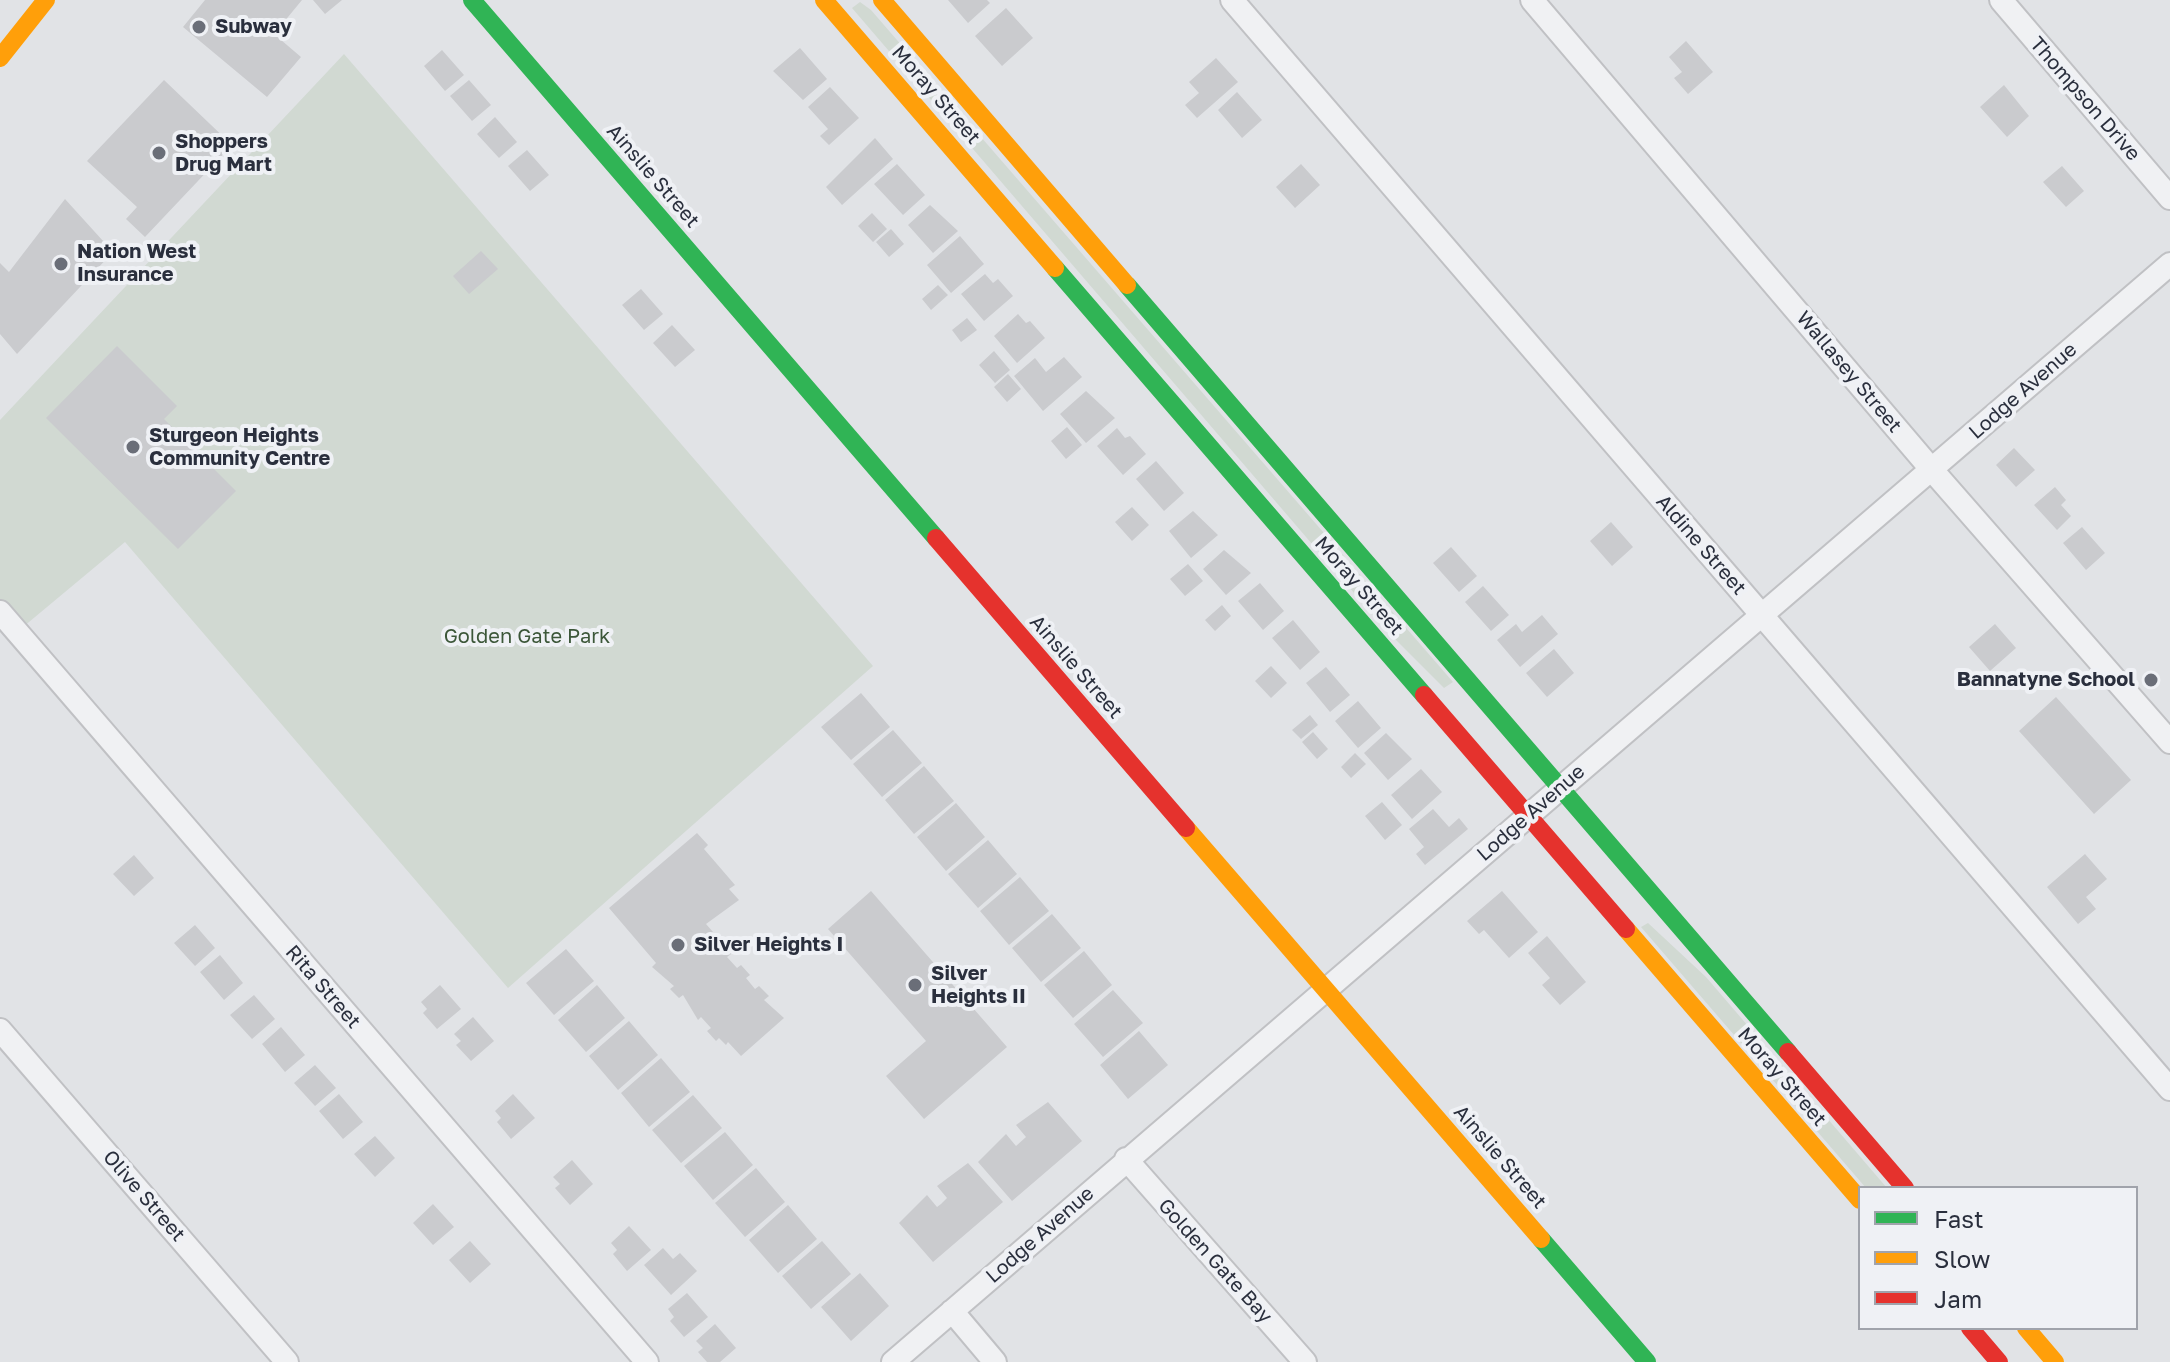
<!DOCTYPE html>
<style>
body{margin:0}
#map{position:relative;width:2170px;height:1362px;overflow:hidden;background:#e1e3e6;font-family:"Golos Text",sans-serif}
canvas{display:block}
.legend{position:absolute;left:1858px;top:1186px;width:280px;height:144px;box-sizing:border-box;background:#eff1f5;border:2px solid #a0a3ab;margin:0;padding:10px 14px;list-style:none;font-size:24px;color:#2a2f3d}
.legend li{display:flex;align-items:center;gap:16px;height:40px}
.legend b{width:40px;border:2px solid #a0a3ab}
</style>
<div id="map">
<canvas width="2170" height="1362"></canvas>
<ul class="legend">
<li><b style="height:10px;background:#30b455"></b>Fast</li>
<li><b style="height:10px;background:#ff9f0a"></b>Slow</li>
<li><b style="height:10px;background:#e5322d"></b>Jam</li>
</ul>
</div>
<script>
const ctx = document.querySelector('canvas').getContext('2d');
ctx.lineJoin = 'round';
function fill(path, color) { ctx.fillStyle = color; ctx.fill(path, 'evenodd'); }
function trace(path, color, width, dash) { ctx.strokeStyle = color; ctx.lineWidth = width; ctx.lineCap = dash ? 'butt' : 'round'; ctx.setLineDash(dash || []); ctx.stroke(path); }
function label(font, color, halo, rows, align = 'center') {
  ctx.font = font + ' "Golos Text",sans-serif'; ctx.lineWidth = 8; ctx.setLineDash([]); ctx.textBaseline = 'middle'; ctx.strokeStyle = halo; ctx.fillStyle = color; for (const [text, x, y, turn = 0] of rows) {
    ctx.save(); ctx.translate(x, y); ctx.rotate((+turn || 0) * Math.PI / 180); ctx.textAlign = isNaN(turn) ? turn : align; if (halo) ctx.strokeText(text, 0, 0); ctx.fillText(text, 0, 0); ctx.restore();
  }
}
fill(new Path2D(`
 M860,2l11,8 582,672 -9,6 -59,-59 -533,-621z
 M344,54l529,612 -365,322 -383,-446 -108,90 -17,-20v-192z
 M1648,923l58,54 181,211h-21l-225,-261z`), '#d1d9d2');
fill(new Path2D(`
 M205,0h97l-28,34 27,23 -34,40 -84,-70z
 M313,0h29l-17,14z
 M948,0h39l3,3 -22,20z
 M1006,8l27,30 -31,28 -27,-30z
 M1686,41l27,31 -25,22 -14,-16 8,-6 -13,-15z
 M800,48l27,31 -24,21 -30,-29z
 M442,50l22,25 -19,16 -21,-25z
 M1216,58l22,24 -41,36 -12,-13 14,-12 -10,-11z
 M164,80l68,65 -87,92 -19,-18 11,-12 -50,-46z
 M469,80l22,25 -19,16 -22,-25z
 M2004,85l25,31 -22,21 -27,-30z
 M830,87l29,31 -30,27 -9,-9 8,-7 -20,-22z
 M1237,92l25,28 -20,18 -24,-28z
 M495,117l22,25 -18,16 -22,-24z
 M875,138l18,21 -51,46 -16,-18z
 M527,150l22,25 -19,16 -22,-25z
 M897,164l28,31 -22,20 -29,-31z
 M1301,164l19,21 -25,23 -19,-21z
 M2062,166l22,25 -18,16 -23,-25z
 M65,199l48,53 -96,102 -17,-20v-71l9,9z
 M930,205l28,26 -25,22 -25,-28z
 M872,213l15,16 -14,13 -15,-16z
 M891,229l13,15 -15,13 -13,-15z
 M960,236l24,28 -33,29 -24,-28z
 M481,251l17,18 -29,25 -16,-18z
 M985,274l8,9 5,-4 15,17 -29,25 -23,-27z
 M938,285l10,10 -17,15 -9,-11z
 M641,289l22,25 -19,16 -22,-25z
 M1018,314l8,9 4,-2 15,17 -28,25 -23,-27z
 M967,318l10,12 -16,12 -9,-12z
 M672,325l23,25 -20,17 -22,-24z
 M117,346l60,60 -13,13 72,72 -58,58 -132,-131z
 M994,351l16,19 -15,13 -16,-18z
 M1064,357l18,20 -39,34 -29,-35 21,-18 11,14z
 M1008,374l13,15 -14,13 -13,-15z
 M1086,391l29,27 -29,25 -26,-29z
 M1067,427l15,18 -16,14 -15,-18z
 M1117,428l8,10 5,-2 16,18 -23,21 -26,-29z
 M2014,448l21,22 -19,17 -20,-22z
 M1156,461l28,32 -20,18 -28,-32z
 M2055,487l11,13 -5,5 10,11 -14,14 -23,-25z
 M1132,507l17,18 -17,16 -17,-19z
 M1193,511l25,24 -27,23 -22,-27z
 M1611,522l22,25 -21,19 -22,-25z
 M2082,527l23,26 -19,17 -23,-27z
 M1451,547l26,29 -18,16 -26,-29z
 M1224,550l27,23 -25,22 -23,-26z
 M1188,564l15,17 -18,15 -15,-17z
 M1260,583l24,28 -21,19 -25,-29z
 M1483,586l26,29 -18,16 -26,-29z
 M1222,605l9,11 -16,15 -10,-11z
 M1542,615l16,19 -38,33 -23,-27 19,-16 6,8z
 M1293,620l27,32 -20,18 -28,-32z
 M1995,624l21,24 -26,23 -21,-24z
 M1554,649l20,24 -27,24 -21,-24z
 M1271,666l16,17 -16,15 -16,-17z
 M1326,667l24,28 -20,17 -24,-29z
 M861,693l29,34 -39,33 -30,-33z
 M2056,697l75,83 -37,34 -75,-83z
 M1358,701l23,27 -23,20 -23,-27z
 M1310,715l8,10 -17,14 -9,-9z
 M893,730l29,33 -40,34 -29,-33z
 M1313,732l15,17 -11,10 -15,-17z
 M1386,733l26,26 -24,21 -24,-27z
 M1355,753l11,11 -15,14 -10,-11z
 M924,766l30,35 -40,33 -29,-34z
 M1421,769l21,23 -30,27 -21,-24z
 M1382,802l20,23 -17,15 -20,-24z
 M956,803l29,34 -39,34 -29,-34z
 M1433,809l16,18 10,-9 9,11 -43,36 -9,-11 8,-7 -15,-18z
 M697,833l11,12 -4,4 31,36 -6,4 10,11 -33,24 7,8 -5,4 10,11 5,-4 8,11 -4,3 10,11 4,-3 9,10 -4,3 9,11 4,-3 10,10 -5,4 20,18 -43,38 -13,-14 -2,3 -7,-7 -3,3 -9,-10 4,-3 -10,-11 -3,3 -15,-25 -4,3 -9,-9 4,-3 -22,-19 4,-4 -47,-55z
 M988,840l29,34 -39,34 -30,-34z
 M2085,854l22,25 -21,18 10,12 -18,15 -31,-37z
 M134,855l20,23 -20,18 -21,-22z
 M1020,877l29,34 -40,34 -29,-34z
 M871,891l136,156 -83,72 -38,-43 40,-35 -98,-112z
 M1502,891l36,41 -29,26 -25,-28 -5,4 -12,-13z
 M1052,914l29,34 -40,34 -29,-34z
 M195,925l20,23 -20,18 -21,-23z
 M1547,936l39,46 -26,23 -18,-20 8,-7 -22,-25z
 M566,949l28,32 -40,34 -28,-32z
 M1084,951l28,34 -39,33 -29,-33z
 M220,955l23,28 -19,17 -24,-28z
 M440,985l21,24 -24,20 -14,-16 4,-4 -6,-7z
 M597,985l28,33 -39,34 -28,-32z
 M1113,990l30,33 -40,34 -29,-33z
 M254,995l21,24 -23,20 -22,-24z
 M473,1017l21,24 -23,20 -15,-16 5,-4 -7,-7z
 M629,1021l29,34 -40,35 -29,-34z
 M281,1027l24,28 -20,17 -23,-28z
 M1139,1031l29,34 -40,34 -28,-34z
 M661,1058l29,34 -41,35 -28,-34z
 M315,1065l21,23 -21,18 -21,-23z
 M339,1094l24,28 -20,17 -24,-28z
 M513,1094l22,24 -24,21 -14,-17 4,-4 -6,-7z
 M693,1095l29,33 -41,35 -29,-33z
 M1048,1102l34,39 -70,60 -34,-39 28,-28 10,12 10,-9 -10,-12z
 M725,1132l28,33 -40,35 -29,-34z
 M375,1136l20,22 -20,19 -21,-23z
 M572,1160l21,24 -23,21 -15,-17 5,-4 -7,-7z
 M968,1163l35,39 -70,60 -34,-39 28,-28 10,12 4,-3 6,-6 -10,-12z
 M756,1168l29,34 -40,35 -30,-34z
 M433,1204l21,23 -21,18 -20,-22z
 M788,1205l29,34 -39,34 -29,-33z
 M629,1226l22,24 -24,21 -14,-17 4,-4 -6,-7z
 M470,1241l21,23 -21,19 -21,-23z
 M822,1241l29,33 -40,35 -29,-33z
 M663,1248l10,11 7,-6 17,18 -26,24 -27,-30z
 M860,1273l29,33 -38,35 -30,-34z
 M687,1293l21,24 -24,20 -14,-16 4,-4 -6,-8z
 M715,1324l21,24 -16,14h-13l-9,-10 5,-4 -7,-7z`), '#cacbce');
const street = new Path2D(`
 M1232,0l938,1089
 M1532,0l400,470 238,272
 M2001,0l169,198
 M0,612l647,750
 M0,1030l287,332
 M1126,1159l179,203
 M952,1311l43,51
 M893,1362l1277,-1098`);
trace(street, '#c0c1c4', 26);
trace(street, '#f0f1f3', 22);
trace(new Path2D(`
 M472,0l464,538
 M1055,268l369,427
 M1127,285l661,767
 M1541,1239l106,123`), '#30b455', 18);
trace(new Path2D(`
 M824,0l231,268
 M882,0l245,285
 M0,58l46,-58
 M1186,828l355,411
 M1626,929l234,271
 M2026,1328l29,34`), '#ff9f0a', 18);
trace(new Path2D(`
 M936,538l250,290
 M1424,695l202,234
 M1788,1052l117,136
 M1970,1328l29,34`), '#e5322d', 18);
for (const [x, y, r, color] of [
 [199,27,8,"#6a6e78"],
 [159,153,8,"#6a6e78"],
 [61,264,8,"#6a6e78"],
 [133,447,8,"#6a6e78"],
 [2151,680,8,"#6a6e78"],
 [678,945,8,"#6a6e78"],
 [915,985,8,"#6a6e78"]
]) { const dot = new Path2D(); dot.arc(x, y, r, 0, 2 * Math.PI); ctx.fillStyle = color; ctx.fill(dot); trace(dot, '#eff1f5', 3); }
label('bold 20px', '#2a2f3d', '#eff1f5', [
 ["Subway",215,27],
 ["Shoppers",175,142],
 ["Drug Mart",175,165],
 ["Nation West",77,252],
 ["Insurance",77,275],
 ["Sturgeon Heights",149,436],
 ["Community Centre",149,459],
 ["Bannatyne School",2135,680,"right"],
 ["Silver Heights I",694,945],
 ["Silver",931,974],
 ["Heights II",931,997]
], 'left');
label('20px', '#2a2f3d', '#eff1f5', [
 ["Moray Street",936,95,49],
 ["Thompson Drive",2085,99,49],
 ["Ainslie Street",653,176,49],
 ["Wallasey Street",1849,372,50],
 ["Lodge Avenue",2023,391,-41],
 ["Aldine Street",1701,545,49],
 ["Moray Street",1359,586,49],
 ["Ainslie Street",1076,667,49],
 ["Lodge Avenue",1531,813,-41],
 ["Rita Street",323,987,49],
 ["Moray Street",1782,1077,49],
 ["Ainslie Street",1500,1157,49],
 ["Olive Street",144,1196,49],
 ["Lodge Avenue",1040,1235,-41],
 ["Golden Gate Bay",1215,1261,48]
]);
label('20px', '#3c5739', '#eff1f5', [
 ["Golden Gate Park",527,637]
]);
</script>
